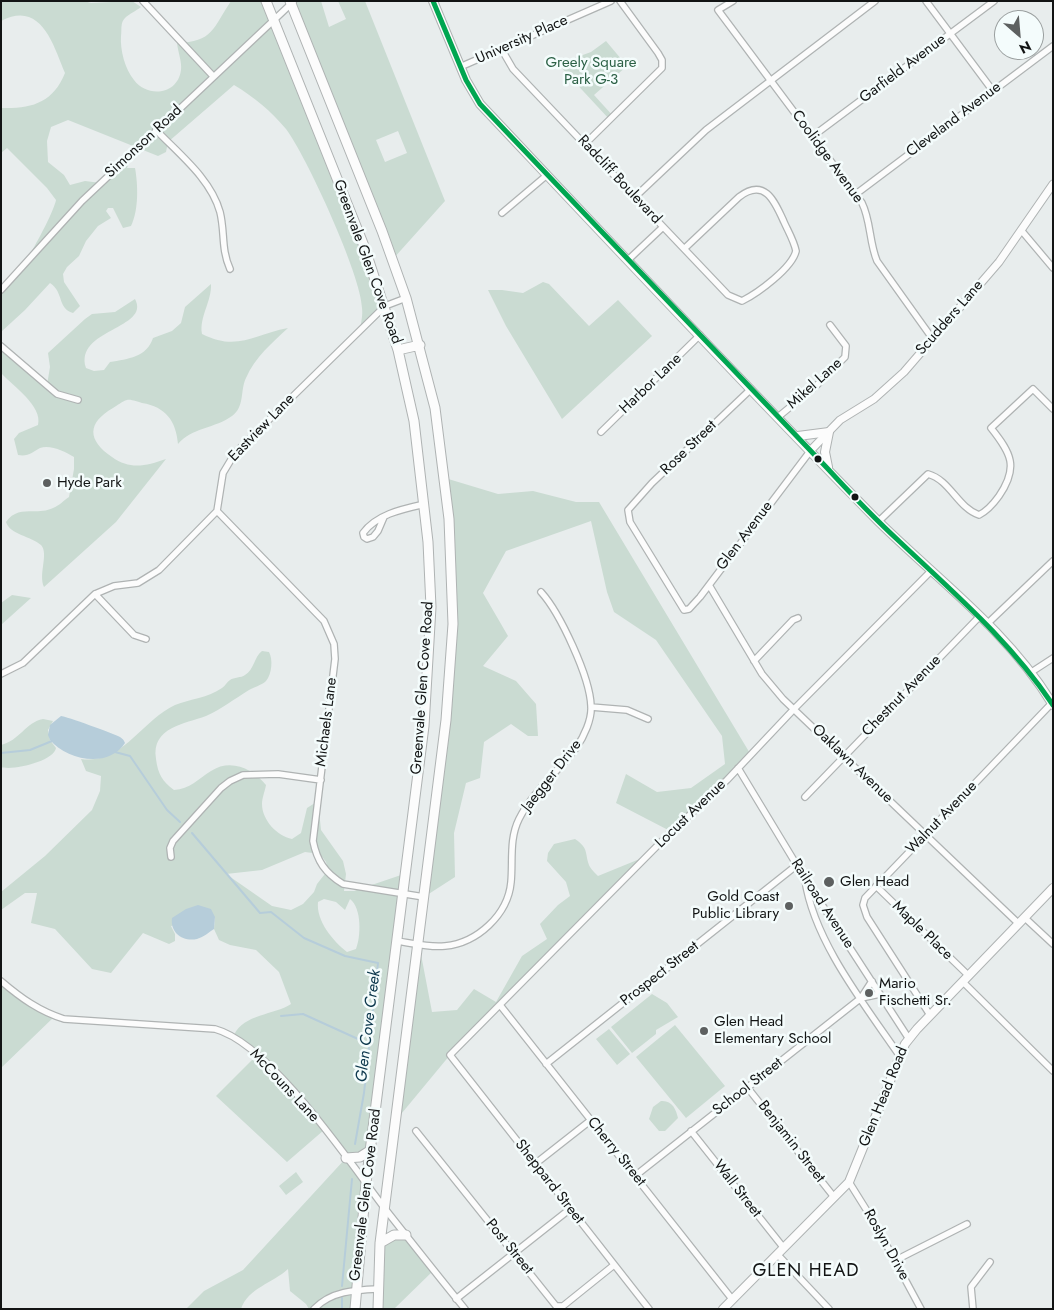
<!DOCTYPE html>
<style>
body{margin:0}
#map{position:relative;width:1054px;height:1310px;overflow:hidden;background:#e8eded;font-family:Jost,sans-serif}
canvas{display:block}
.frame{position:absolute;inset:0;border:2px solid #121414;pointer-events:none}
.north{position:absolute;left:994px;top:10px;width:50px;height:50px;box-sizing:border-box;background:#f4fcfc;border:1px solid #9a9f9f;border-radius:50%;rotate:153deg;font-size:14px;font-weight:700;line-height:20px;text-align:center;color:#121414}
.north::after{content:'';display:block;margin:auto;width:18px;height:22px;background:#5d6060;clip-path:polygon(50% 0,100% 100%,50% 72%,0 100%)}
</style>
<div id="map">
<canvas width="1054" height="1310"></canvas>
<div class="frame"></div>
<div class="north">N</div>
</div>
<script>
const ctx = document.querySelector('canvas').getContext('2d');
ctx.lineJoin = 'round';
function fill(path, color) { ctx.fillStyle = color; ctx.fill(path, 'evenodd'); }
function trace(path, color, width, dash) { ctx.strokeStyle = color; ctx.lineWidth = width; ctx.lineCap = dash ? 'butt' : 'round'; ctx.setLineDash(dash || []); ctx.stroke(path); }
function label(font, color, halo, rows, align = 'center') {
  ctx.font = font + ' Jost,sans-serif'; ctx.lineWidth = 5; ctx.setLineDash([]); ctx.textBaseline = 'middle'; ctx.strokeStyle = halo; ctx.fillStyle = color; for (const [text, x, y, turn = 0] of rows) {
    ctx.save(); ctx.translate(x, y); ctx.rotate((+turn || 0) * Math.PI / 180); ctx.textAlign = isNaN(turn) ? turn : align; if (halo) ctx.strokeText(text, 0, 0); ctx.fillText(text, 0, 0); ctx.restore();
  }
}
fill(new Path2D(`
 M1,1h83l7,2 41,-2 9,6c-5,4 -12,7 -16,11 -5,5 -3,12 -4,18 -1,14 4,33 13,44 13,18 44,15 47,-10 1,-8 -3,-18 -4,-27 36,-1 36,-15 54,-42h35l119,305 -25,24c1,-7 3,-15 2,-22 0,-31 -56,-153 -76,-179 -15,-18 -32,-32 -52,-44l-66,57 -2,10 -8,4 -90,-36 -17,7 -4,14 1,21 16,13 6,10 15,-4 16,2 18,-18 10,-2 -2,5h8c3,16 4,42 -4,58l-8,2 -10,-20h-5l-2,3 5,7 -13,8 -12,15 -7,15 -12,11 -4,7 1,8 16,24 -7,7c-16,-5 -9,-21 -23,-30l-25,27 -24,22v-39c13,-6 52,-77 55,-93l-9,-12 -40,-40 -6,5v-45c30,1 52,-5 64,-35 -12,-29 -24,-73 -64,-52z
 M291,1h30l8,26 17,-8 -8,-18h27l80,200 -52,58zM398,131l9,22 -22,9 -9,-22z
 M606,41l21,25 -33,29 20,22 -4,3 -52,-56 33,-12z
 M543,282l6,2 40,42 29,-26 34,36 -90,83 -56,-93 -18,-36h14l21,3z
 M211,284c1,17 -12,33 -9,50 36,18 52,0 86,-6 -16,15 -33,29 -42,50 -6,12 -1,29 -14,38 -16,12 -41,12 -54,28 -2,-23 -12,-37 -36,-41 -4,-1 -11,-4 -15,-3 -5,1 -10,6 -14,8 -26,15 -26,32 -1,49 18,13 34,9 54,2l-50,63 -72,65c-6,-13 5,-33 -3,-42 -10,-9 -31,-10 -35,-23 12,-18 31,-6 47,-14 6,-2 11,-8 16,-11l5,-28v-12c-8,-5 -24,-13 -34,-9 -7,4 -12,9 -22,7l-4,-16 5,-6 19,-8c5,-19 -25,-39 -37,-52v-27l46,39 3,-18 -2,-14 37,-34 7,-5 23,-2 20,-13c16,30 -61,30 -49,69l8,3 10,-1 6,-8c18,-3 37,-5 43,-24l19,-7 9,-8 4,-16z
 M445,478l53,16 35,-3 43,11h23l152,253 -79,77 -56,-29 10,-29 31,18 34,-4 34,-24 -3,-28 -66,-96 -42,-28 -7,-20 -16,-71 -85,30 -23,42 25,43 -25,30 33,15 20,23 2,32h-10l-17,-12 -27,18 -4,36 -14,5 -12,50 1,44 -31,20 27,-236z
 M12,595l19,3 -30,27v-22z
 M262,651l7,1c4,7 3,22 -3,29 -4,4 -12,6 -17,9 -15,9 -27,19 -43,26 -21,8 -55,11 -50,43 2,15 6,22 18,31 16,-1 24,-11 37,-19 20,-13 42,-2 55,14 -1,6 -4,13 -4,19 0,16 15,32 30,35l9,-6 6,-25 11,-7 3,29 22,31 3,13 -2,17h10l50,-17 -33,276 -24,8 19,25 -12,126h-45l-3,-5 -16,-13 -2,-22c-15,14 -40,19 -47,40h-55l18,-18 39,-21 103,-112 -22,-28 -37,32 -71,-66 41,-41 -23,-20c10,-21 40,-20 57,-31l-12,-32 -23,-22 -26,-5 -11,-5 -5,-11 1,-12 -44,9 4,8v7l-6,3 -26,-11 -32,40 -19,-4 -37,-40 -24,-6 6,-30h-12l-24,17v-18l44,-36 47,-46 8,-19 1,-15 -15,-5 -5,-12c41,6 61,-39 94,-54 15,-6 33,-7 47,-17 3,-2 5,-6 8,-8 4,-3 11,-2 15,-5 9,-5 9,-18 17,-24zM305,852l15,2 6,8 2,8 -11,14 -3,8 -11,12 -12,6 -19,-4 -46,-32 36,-4zM324,899l12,3 9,8 5,-11c12,9 11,38 6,50l-9,3c-14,-11 -31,-31 -29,-50z
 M43,719l10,2 -5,9 2,10 6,8c-2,13 -43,23 -55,19v-22c18,-4 25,-23 42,-26z
 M575,839c15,10 9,15 15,28 2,3 6,7 8,9l49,-20 -197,199 -53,64 22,-175 13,68 25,-2 17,-21 22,13 26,-46 25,-17 -7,-15 18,-19 12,-9 -4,-14 -19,-21 1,-8 6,-9z
 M1,981l54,35 -54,52z
 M652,994l15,9 11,14 -22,13v4l-24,19 -21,-26z
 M675,1025l50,61 -39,32 -50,-61z
 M609,1029l21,25 -13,11 -21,-26z
 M661,1101c11,-1 15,8 17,17l-13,13h-6l-10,-12 4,-12z
 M296,1172l7,10 -17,13 -7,-9z
 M405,1234l29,36 -40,39h-16l2,-66z`), '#cadbd2');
fill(new Path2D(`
 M61,716c4,0 54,18 59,21 4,3 3,2 5,6 -17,26 -58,17 -75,-3l-2,-5 2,-10z
 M198,905l13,4 4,8 -1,12c-5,3 -10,8 -17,10 -14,3 -27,-6 -25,-21l14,-9z`), '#b6cdda');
trace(new Path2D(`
 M115,752l15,4 37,54 13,12
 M1,753l29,-3 22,-9
 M192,833l68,80 11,-1 33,26 41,18 33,7 -14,130 -9,51
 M281,1016l22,-2 66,30
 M342,1286l10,-107
 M342,1309v-11`), '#b6cdda', 2);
const minor = new Path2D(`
 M143,1l70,75
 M733,1l-15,9 144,193c9,18 7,39 15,58l55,77
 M926,1l67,90
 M502,50l11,19 215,226 14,6c16,-8 50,-33 54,-50 -2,-10 -8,-20 -12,-29 -9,-20 -19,-45 -45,-25l-54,51
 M460,67l151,-66
 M156,130c23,24 55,49 64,82 5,20 1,37 10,57
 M813,136l181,-135
 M585,144l77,-76v-8l-4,-7 -38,-52
 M856,194l197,-148
 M635,197l71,-67 169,-129
 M502,213l45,-38
 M1021,230l32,38
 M628,260l35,-33
 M1,290l81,-89 211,-199
 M1,346l56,48 21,6
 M751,389l-99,94 -24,27 2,12 54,88 5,-1 11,-12 111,-147
 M778,417l39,-32 28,-28 1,-11 -16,-21
 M601,432l99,-97
 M217,511l107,110 10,23 1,15 -22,182c4,20 12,32 30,43l81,13
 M384,517l-6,14 -5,6 -6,2 -3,-2 -1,-4c14,-19 40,-24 62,-29
 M879,521l49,-47c22,6 30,34 51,41 8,-4 15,-12 20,-19 20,-29 12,-43 -8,-68l42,-39 20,20
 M709,585l53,89 21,25 236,225
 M95,594l39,41 12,4
 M987,624l66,-63
 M754,661l39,-41 5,-2
 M1030,673l23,-15
 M1,674l22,-11 72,-69 19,-8 24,-3 21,-13 58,-59 6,-38 12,-20 150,-147 21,-8
 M591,707l36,3 21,9
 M738,768l66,109 105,162
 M805,797l174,-180
 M171,857l-1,-9 3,-7 48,-53 9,-7 13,-6 35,-1 43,6
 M805,880c9,61 59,124 94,175
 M876,886l93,90
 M1025,918l28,26
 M396,941c16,2 33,7 49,5 32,-3 63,-31 66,-64 2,-21 -2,-43 8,-63 14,-28 39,-47 57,-71 8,-11 16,-29 15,-42 -1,-29 -31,-93 -50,-114
 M1,981c20,17 38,30 63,38l151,10c56,15 135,134 171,181 26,33 52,66 79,99
 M963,982l90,89
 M861,998l11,-17
 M500,1005l232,294
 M930,1015l-63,-98 -4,-12 2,-7 187,-195
 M546,1064l251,-199
 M747,1087l87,110
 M416,1131l140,175h7l51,-41
 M691,1131l92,116
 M535,1164l56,-44
 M635,1176l226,-178 19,-4
 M849,1182l25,40 47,87
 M777,1254l52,55
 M896,1260l71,-36
 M456,1299l114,-90
 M314,1309c17,-18 41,-19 64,-20
 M649,1309l-199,-254 213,-215 64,-60 67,-71 137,-138
 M973,1309l-2,-22 19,-25`);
const tertiary = new Path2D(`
 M811,450l29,-30 34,-21 30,-27 95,-110 54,-78`);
const secondary = new Path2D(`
 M433,1l33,79 14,24c132,140 263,280 398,417 60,59 131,111 175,184
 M798,436l31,-4 -4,20 3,15
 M723,1309l126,-127 56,-138 12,-15 136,-141`);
const primary = new Path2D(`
 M266,1l98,245 34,104 16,71 14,121 3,65 -7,119 -58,457 -11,126
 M290,1l92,230 24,67 29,110 14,111 4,105 -7,96 -66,523 -2,66
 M398,350l22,-5
 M346,1158l14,-1 11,-7
 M380,1243l14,-8h12`);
trace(minor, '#afb3b3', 8);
trace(tertiary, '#afb3b3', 9);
trace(secondary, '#afb3b3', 10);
trace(primary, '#afb3b3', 11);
trace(minor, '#fcfcfc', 5.5);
trace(tertiary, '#fcfcfc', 7);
trace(secondary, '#fcfcfc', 8);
trace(primary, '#fcfcfc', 9);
trace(new Path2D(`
 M433,1l33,79 14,24 348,365c23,25 47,50 72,73 55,52 110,99 153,163`), '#00a651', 5);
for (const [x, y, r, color] of [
 [818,459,4.5,"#121414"],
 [47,483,5,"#5d6060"],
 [855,497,4.5,"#121414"],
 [829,882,6,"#5d6060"],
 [789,906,5,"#5d6060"],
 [869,993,5,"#5d6060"],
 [704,1031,5,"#5d6060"]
]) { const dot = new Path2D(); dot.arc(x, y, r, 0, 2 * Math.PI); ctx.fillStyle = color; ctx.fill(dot); trace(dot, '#f4fcfc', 2); }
label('15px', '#121414', '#f4fcfc', [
 ["University Place",522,40,-24],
 ["Garfield Avenue",903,69,-37],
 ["Cleveland Avenue",954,120,-37],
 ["Simonson Road",144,142,-43],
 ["Coolidge Avenue",827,157,54],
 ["Radcliff Boulevard",619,180,47],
 ["Greenvale Glen Cove Road",367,262,70],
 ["Scudders Lane",950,318,-49],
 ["Harbor Lane",651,384,-44],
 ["Mikel Lane",815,384,-42],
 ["Eastview Lane",262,428,-46],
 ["Rose Street",689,448,-44],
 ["Glen Avenue",745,536,-53],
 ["Greenvale Glen Cove Road",423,688,-86],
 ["Chestnut Avenue",902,696,-46],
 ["Michaels Lane",327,722,-83],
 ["Oaklawn Avenue",852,764,44],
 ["Jaegger Drive",552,776,-52],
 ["Locust Avenue",691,814,-44],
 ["Walnut Avenue",942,818,-46],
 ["Railroad Avenue",822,904,57],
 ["Maple Place",922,931,44],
 ["Prospect Street",660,974,-38],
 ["McCouns Lane",284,1086,47],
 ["School Street",748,1087,-38],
 ["Glen Head Road",884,1097,-68],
 ["Benjamin Street",791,1142,52],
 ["Cherry Street",616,1152,51],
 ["Sheppard Street",549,1182,52],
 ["Wall Street",737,1189,52],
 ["Greenvale Glen Cove Road",366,1195,-83],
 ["Roslyn Drive",886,1245,61],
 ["Post Street",509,1247,51]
]);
label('15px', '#2b6045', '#f4fcfc', [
 ["Greely Square",591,63],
 ["Park G-3",591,80]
]);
label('15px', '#121414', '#f4fcfc', [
 ["Hyde Park",57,483],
 ["Glen Head",840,882],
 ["Gold Coast",779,897,"right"],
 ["Public Library",779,914,"right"],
 ["Mario",879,984],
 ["Fischetti Sr.",879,1001],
 ["Glen Head",714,1022],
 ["Elementary School",714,1039]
], 'left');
label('italic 16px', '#0c374c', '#f4fcfc', [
 ["Glen Cove Creek",369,1026,-83]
]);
ctx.letterSpacing = '1px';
label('18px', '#121414', '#f4fcfc', [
 ["GLEN HEAD",806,1272]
]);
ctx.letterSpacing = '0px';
</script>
